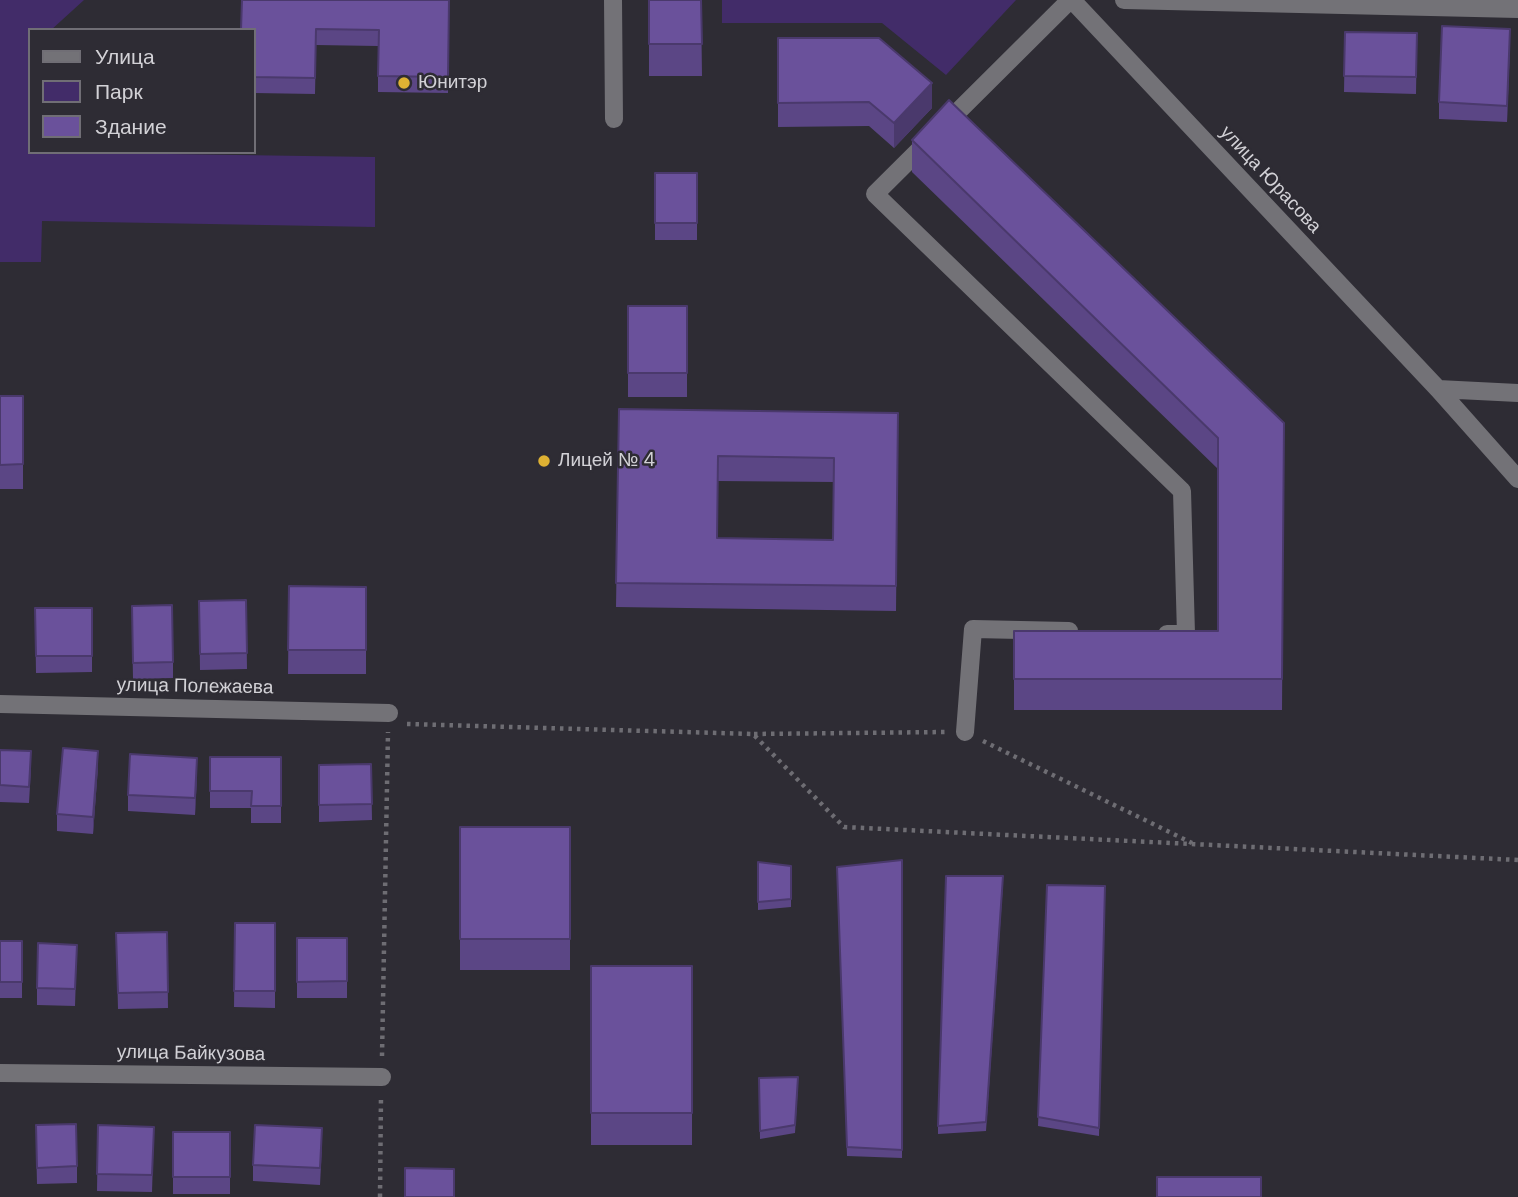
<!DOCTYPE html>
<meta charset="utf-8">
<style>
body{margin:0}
#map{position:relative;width:1518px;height:1197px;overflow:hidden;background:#2e2c34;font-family:"DM Sans",sans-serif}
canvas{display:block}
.legend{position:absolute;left:28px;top:28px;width:228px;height:126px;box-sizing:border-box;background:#2e2c34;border:2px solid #706e75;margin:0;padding:9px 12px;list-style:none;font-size:21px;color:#d2d1d6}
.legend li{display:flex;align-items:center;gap:14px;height:35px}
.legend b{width:35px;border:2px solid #706e75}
</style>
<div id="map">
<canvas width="1518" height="1197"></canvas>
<ul class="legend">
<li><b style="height:9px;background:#737277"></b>Улица</li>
<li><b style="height:19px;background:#422c69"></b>Парк</li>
<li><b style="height:19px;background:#6a519b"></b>Здание</li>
</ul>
</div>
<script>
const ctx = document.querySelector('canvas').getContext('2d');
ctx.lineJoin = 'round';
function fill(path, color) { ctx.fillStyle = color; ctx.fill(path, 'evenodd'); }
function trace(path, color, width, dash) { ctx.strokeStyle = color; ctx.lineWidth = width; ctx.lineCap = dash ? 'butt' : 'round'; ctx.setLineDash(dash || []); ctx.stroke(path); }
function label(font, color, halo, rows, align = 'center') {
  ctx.font = font + ' "DM Sans",sans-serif'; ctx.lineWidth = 5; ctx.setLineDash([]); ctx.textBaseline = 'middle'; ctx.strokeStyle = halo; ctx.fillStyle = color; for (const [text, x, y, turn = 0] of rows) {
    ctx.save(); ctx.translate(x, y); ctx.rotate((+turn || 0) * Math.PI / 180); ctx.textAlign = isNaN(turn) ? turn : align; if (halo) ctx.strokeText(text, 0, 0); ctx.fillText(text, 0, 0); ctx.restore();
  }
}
fill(new Path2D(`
 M0,0h84l-33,30h-21v122l345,5v70l-333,-6 -1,41h-41z
 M722,0h294l-70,75 -64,-52h-160z`), '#422c69');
trace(new Path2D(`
 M407,724l346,10 91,93 674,33
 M754,734l191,-2
 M983,741l209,102
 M382,1056l6,-324
 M380,1197l1,-101`), '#6e6d73', 4.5, [3.5, 5]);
trace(new Path2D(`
 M613,0l1,119
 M1070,0l-195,194 307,297 4,143h-19
 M1072,0l366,389 80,90
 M1124,0l394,9
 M1438,389l80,4
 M0,704l389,9
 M965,732l8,-103 96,2
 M0,1073l382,4`), '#737277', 18);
fill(new Path2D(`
 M449,0l-1,93 -70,-1v-46l-62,-1 -1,49 -61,-1v-63z
 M649,0h52l1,76h-53z
 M1345,32l72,1 -1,61 -72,-2z
 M778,38l154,70 -38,40 -25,-22 -91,1z
 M1510,45l-3,77 -68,-3v-17z
 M912,140l372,283 -2,287h-268v-79h204v-162l-306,-297z
 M655,173h42v67h-42z
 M628,306h59v91h-59z
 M0,396h23v93h-23z
 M619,409l279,4 -2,198 -280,-4zM718,481l116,1 -1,58 -116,-2z
 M289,586l77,1v87h-78z
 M246,600l1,69 -47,1 -1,-69z
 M35,608h57v64l-56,1z
 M132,623l41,39v16l-40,1z
 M0,750l31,18 -2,35 -29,-1z
 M210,757h71v66h-30v-15h-41z
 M371,764l1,56 -53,2v-57z
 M98,767l-5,67 -36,-3v-17z
 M197,775l-2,40 -67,-4v-16z
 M460,827h110v143h-110z
 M902,860v298l-55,-2 -10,-289z
 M758,862l33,4v41l-33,3z
 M1003,884l-17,247 -48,3v-8z
 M1047,885l58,1 -6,250 -61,-10z
 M235,923h40v85l-41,-1z
 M167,932l1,76 -50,1 -2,-76z
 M297,938h50v60h-50z
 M0,941h22v57h-22z
 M77,945l-2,61 -38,-1v-17z
 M591,966h101v179h-101z
 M759,1078l39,8 -3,47 -35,6z
 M98,1125l56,2 -2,65 -55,-1z
 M173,1132h57v62h-57z
 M36,1141l41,25v17l-40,1z
 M322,1145l-2,40 -67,-4v-16z`), '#5b4685');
fill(new Path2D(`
 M1510,29v16l-3,77v-16z
 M932,83v25l-38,40v-25z
 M98,751v16l-5,67v-17z
 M197,758v17l-2,40v-17z`), '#4a396c');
const building = new Path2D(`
 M242,0h207l-1,77 -70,-1 1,-46 -63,-1 -1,49 -61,-1v-47h-13z
 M649,0h52l1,44h-53z
 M1442,26l68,3 -3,77 -68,-4z
 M1345,32l72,1 -1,44 -72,-1z
 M778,38h101l53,45 -38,40 -25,-21 -91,1z
 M949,100l335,323 -2,256h-268v-48h204v-193l-306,-298z
 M655,173h42v50h-42z
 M628,306h59v67h-59z
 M0,396h23v68l-23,1z
 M619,409l279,4 -2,173 -280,-3zM718,456l116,2 -1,82 -116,-2z
 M289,586l77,1v63h-78z
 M246,600l1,53 -47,1 -1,-53z
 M172,605l1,57 -40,1 -1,-57z
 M35,608h57v48h-56z
 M63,748l35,3 -5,66 -36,-3z
 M0,750l31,1 -2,36 -29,-2z
 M130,754l67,4 -2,40 -67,-3z
 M210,757h71v49h-30l1,-15h-42z
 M371,764l1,40 -53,1v-40z
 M460,827h110v112h-110z
 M902,860v290l-55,-3 -10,-280z
 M758,862l33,4v33l-33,3z
 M946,876h57l-17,246 -48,4z
 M1047,885l58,1 -6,242 -61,-11z
 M235,923h40v68h-41z
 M167,932l1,60 -50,1 -2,-60z
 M297,938h50v43l-50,1z
 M0,941h22v41h-22z
 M38,943l39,2 -2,44 -38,-1z
 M591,966h101v147h-101z
 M798,1077l-3,48 -35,6 -1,-53z
 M76,1124l1,42 -40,2 -1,-43z
 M98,1125l56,2 -2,48 -55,-1z
 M255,1125l67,3 -2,40 -67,-3z
 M173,1132h57v45h-57z
 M405,1168l49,1v28h-49z
 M1157,1177h104v20h-104z`);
fill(building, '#6a519b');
trace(building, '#4a396c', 2);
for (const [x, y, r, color] of [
 [404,83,7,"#deb133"],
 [544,461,7,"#deb133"]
]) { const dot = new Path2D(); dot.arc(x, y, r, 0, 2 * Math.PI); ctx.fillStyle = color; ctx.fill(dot); trace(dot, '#2e2c34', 2.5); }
label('19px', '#d2d1d6', '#2e2c34', [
 ["Юнитэр",418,83],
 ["Лицей № 4",558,461]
], 'left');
label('19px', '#d2d1d6', '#2e2c34', [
 ["улица Юрасова",1270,180,47],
 ["улица Полежаева",195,687,1],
 ["улица Байкузова",191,1054,1]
]);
</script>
